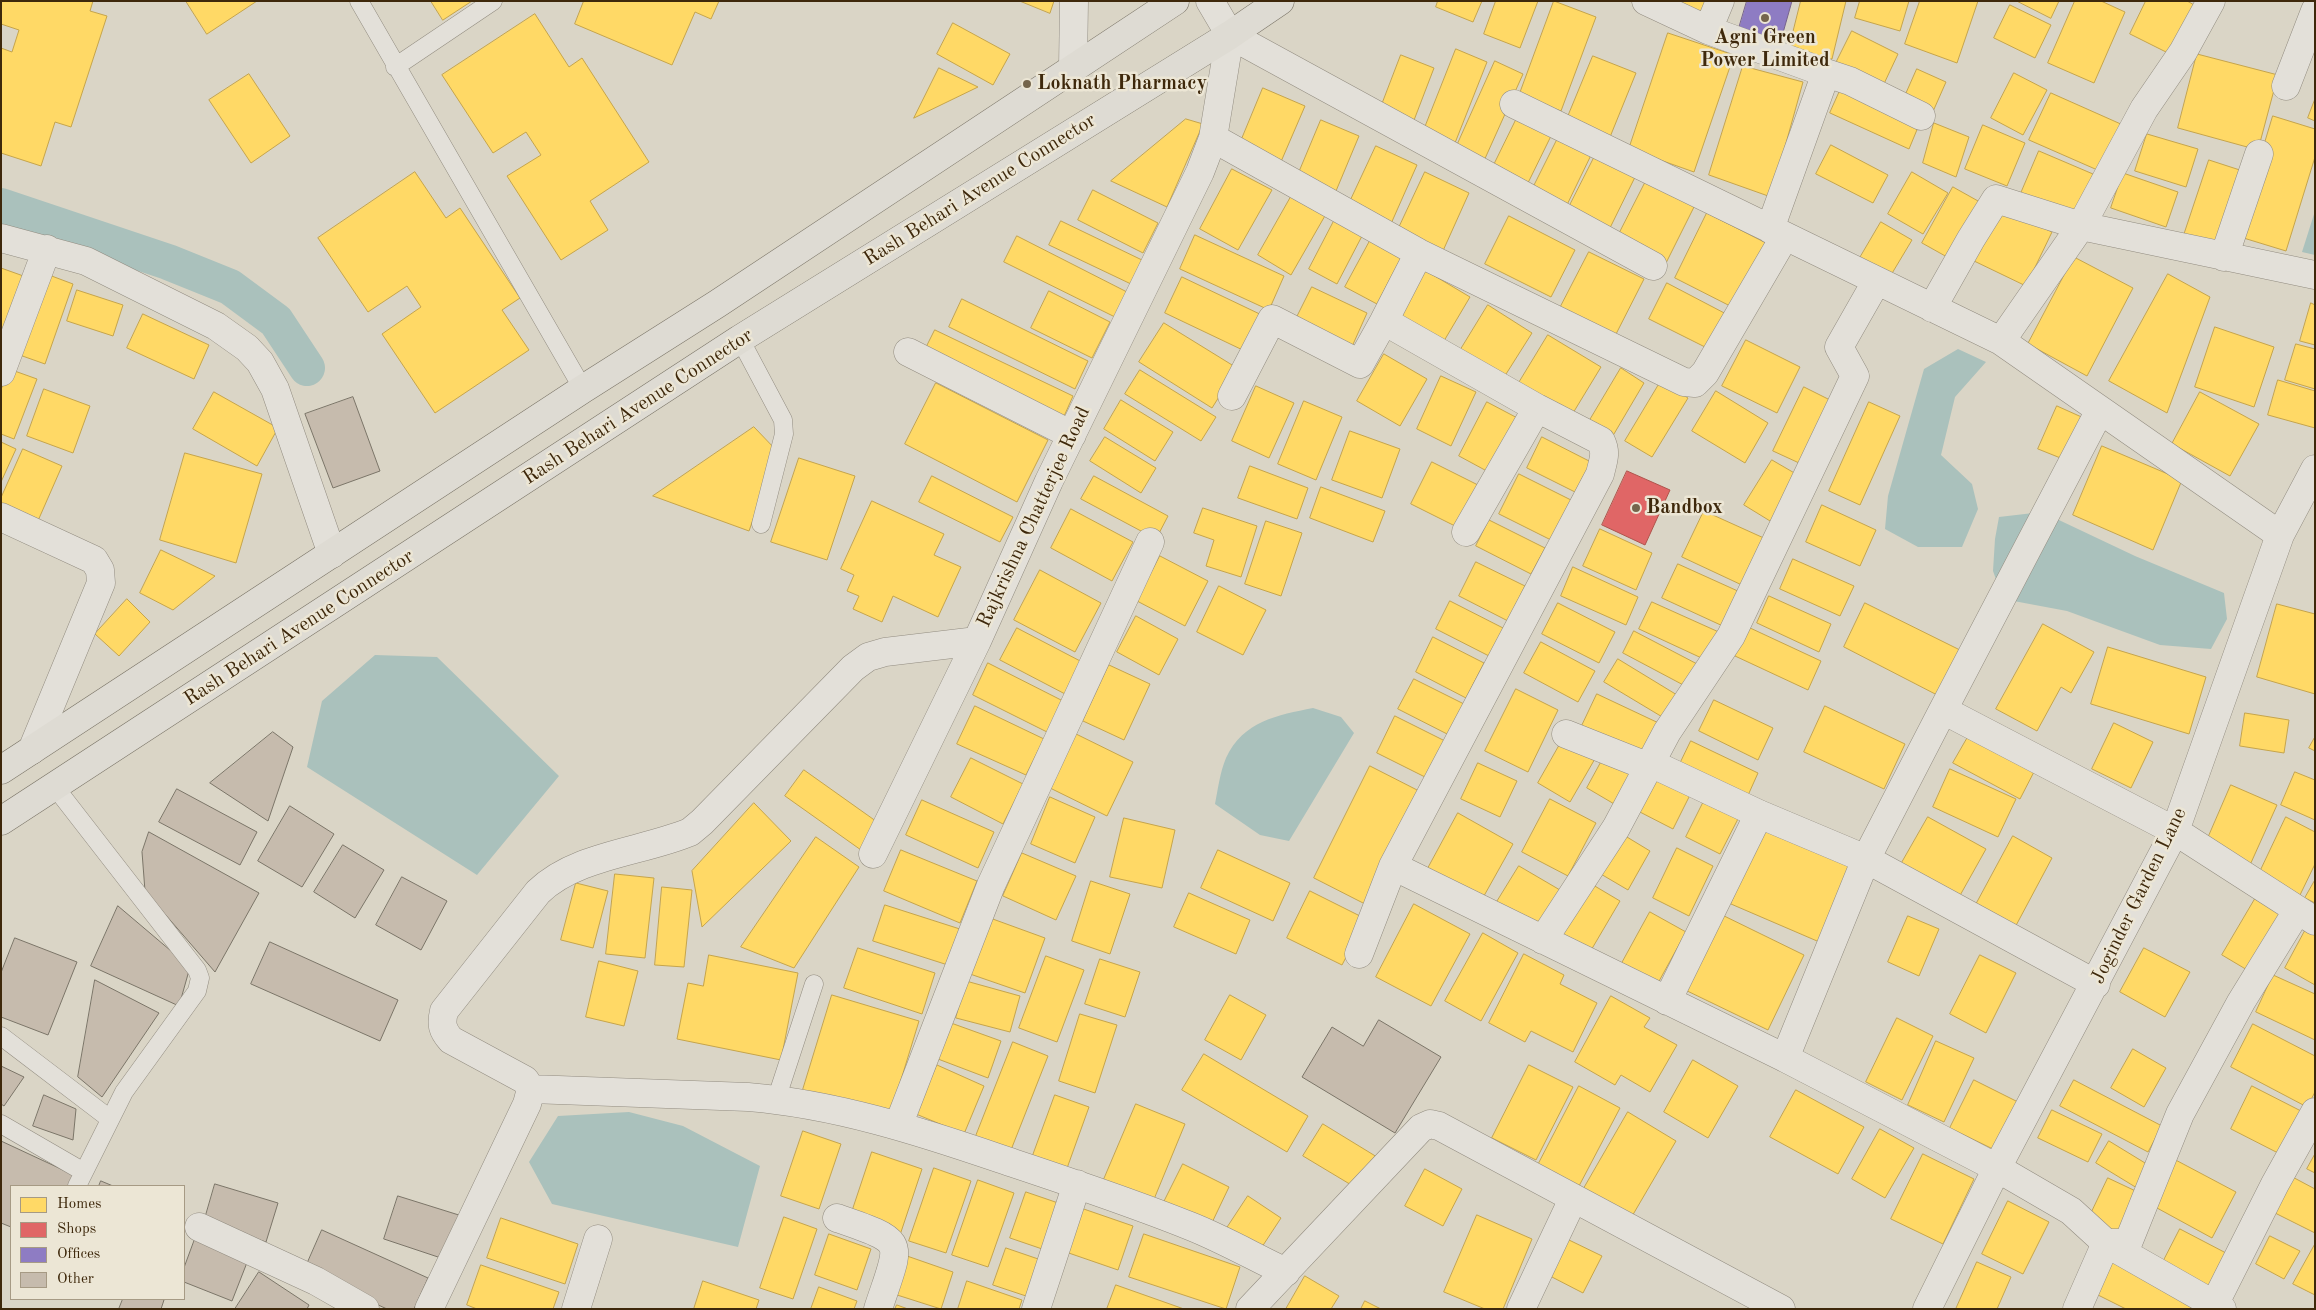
<!DOCTYPE html>
<style>
body{margin:0}
#map{position:relative;width:2316px;height:1310px;overflow:hidden;background:#dad5c6;font-family:"Old Standard TT",serif}
canvas{display:block}
.frame{position:absolute;inset:0;border:2px solid #3e280b;pointer-events:none}
.legend{position:absolute;left:10px;top:1185px;width:175px;height:115px;box-sizing:border-box;background:#ece6d5;border:1px solid #a69a84;margin:0;padding:6px 9px;list-style:none;font-size:15px;color:#3e280b}
.legend li{display:flex;align-items:center;gap:10px;height:25px}
.legend b{width:25px;border:1px solid #a69a84}
</style>
<div id="map">
<canvas width="2316" height="1310"></canvas>
<div class="frame"></div>
<ul class="legend">
<li><b style="height:14px;background:#ffd966"></b>Homes</li>
<li><b style="height:14px;background:#e06666"></b>Shops</li>
<li><b style="height:14px;background:#8e7cc3"></b>Offices</li>
<li><b style="height:14px;background:#c6bbad"></b>Other</li>
</ul>
</div>
<script>
const ctx = document.querySelector('canvas').getContext('2d');
ctx.lineJoin = 'round';
function fill(path, color) { ctx.fillStyle = color; ctx.fill(path, 'evenodd'); }
function trace(path, color, width, dash) { ctx.strokeStyle = color; ctx.lineWidth = width; ctx.lineCap = dash ? 'butt' : 'round'; ctx.setLineDash(dash || []); ctx.stroke(path); }
function label(font, color, halo, rows, align = 'center') {
  ctx.font = font + ' "Old Standard TT",serif'; ctx.lineWidth = 5; ctx.setLineDash([]); ctx.textBaseline = 'middle'; ctx.strokeStyle = halo; ctx.fillStyle = color; for (const [text, x, y, turn = 0] of rows) {
    ctx.save(); ctx.translate(x, y); ctx.rotate((+turn || 0) * Math.PI / 180); ctx.textAlign = isNaN(turn) ? turn : align; if (halo) ctx.strokeText(text, 0, 0); ctx.fillText(text, 0, 0); ctx.restore();
  }
}
fill(new Path2D(`
 M2315,211v44l-13,-3z
 M1958,349l28,13 -31,35 -14,58 31,29 6,25 -16,38h-44l-33,-18 3,-33 36,-127z
 M2042,512l93,44 89,37 3,26 -16,30 -51,-4 -93,-34 -64,-12 -10,-28 2,-32 4,-22z
 M375,655l62,2 122,119 -82,99 -170,-108 15,-66z
 M1313,708l28,9 13,16 -65,108 -29,-6 -45,-31c3,-15 5,-32 11,-46 17,-37 52,-43 87,-50z
 M629,1112l54,14 77,40 -22,81 -186,-43 -23,-42 29,-46z`), '#aac1bc');
const homes = new Path2D(`
 M1,1h92l-3,10 17,5 -36,111 -16,-5 -14,44 -40,-13v-105l11,4 7,-22 -18,-6z
 M186,1h71l-50,33z
 M431,1h41l-29,19z
 M584,1h135l-8,18 -16,-7 -23,53 -97,-41z
 M1020,1h34l-4,12z
 M1438,1h44l-9,21 -37,-15z
 M1496,1h42l-18,47 -36,-14z
 M1554,1l42,16 -35,94 -42,-15z
 M1655,1h59l-9,23z
 M1801,1h45l-14,58 -43,-10z
 M1860,1h49l-9,30 -45,-13z
 M1920,1h58l-21,62 -52,-19z
 M2017,1h42l-8,17z
 M2075,1h26l24,11 -31,71 -46,-20z
 M2146,1h41l9,5 -24,49 -42,-21z
 M2010,5l41,20 -16,33 -41,-20z
 M535,14l34,53 13,-9 67,104 -59,39 18,29 -47,30 -54,-84 34,-21 -15,-23 -33,21 -51,-78z
 M953,23l57,31 -17,31 -56,-31z
 M1852,31l46,23 -16,34 -47,-23z
 M1668,33l66,22 -40,117 -65,-23z
 M1456,49l31,13 -32,81 -31,-13z
 M2197,54l81,21 -20,75 -80,-22z
 M1401,55l33,13 -23,60 -33,-13z
 M1593,56l43,17 -26,64 -43,-18z
 M1495,61l28,13 -40,89 -28,-13z
 M1743,66l60,16 -32,115 -62,-22z
 M939,68l39,19 -64,31z
 M1917,69l29,13 -15,34 -29,-13z
 M2014,73l33,17 -24,45 -32,-17z
 M249,74l41,62 -39,27 -42,-63z
 M1843,84l78,36 -12,29 -79,-36z
 M1263,88l42,18 -25,58 -41,-18z
 M2051,93l72,32 -21,47 -73,-32z
 M2315,99v22l-7,-3z
 M2273,116l42,13v28l-29,94 -49,-15z
 M1186,119l17,5 -36,83 -56,-26z
 M1321,120l38,16 -23,55 -38,-16z
 M1516,120l35,16 -26,53 -35,-16z
 M1934,123l35,14 -13,40 -33,-14z
 M1983,125l42,18 -18,43 -42,-17z
 M1560,134l33,17 -29,60 -34,-17z
 M2147,134l51,15 -12,38 -51,-16z
 M1831,145l57,30 -15,28 -57,-29z
 M1376,146l41,19 -27,61 -42,-20z
 M1599,148l40,21 -33,67 -41,-21z
 M2039,151l54,23 -20,46 -54,-22z
 M2209,160l40,13 -25,78 -41,-13z
 M1232,169l40,21 -34,60 -38,-21z
 M415,172l31,46 14,-10 60,90 -18,12 27,40 -94,63 -53,-79 39,-27 -14,-21 -39,26 -50,-74z
 M1425,172l44,21 -27,60 -45,-21z
 M1912,172l36,21 -25,41 -35,-20z
 M2123,173l55,19 -12,35 -55,-19z
 M1646,181l49,24 -29,58 -49,-25z
 M1953,187l34,19 -31,56 -34,-19z
 M1093,190l65,33 -15,30 -65,-33z
 M1292,195l34,19 -35,61 -33,-20z
 M1997,206l55,26 -26,54 -54,-26z
 M1707,213l63,32 -32,65 -63,-32z
 M1509,216l66,34 -24,47 -66,-33z
 M1061,221l81,39 -11,24 -82,-39z
 M1334,221l28,15 -25,48 -28,-15z
 M1881,222l31,18 -27,45 -31,-17z
 M1195,235l89,41 -15,34 -89,-41z
 M1017,236l110,56 -12,25 -111,-55z
 M1371,239l31,17 -25,48 -32,-17z
 M1589,252l55,27 -30,59 -55,-28z
 M2074,257l59,31 -46,88 -59,-32z
 M1,268l28,10 -28,67z
 M1423,269l47,28 -29,49 -47,-29z
 M41,272l32,12 -28,80 -31,-11z
 M2168,274l42,23 -43,116 -58,-32z
 M1182,277l84,40 -17,36 -84,-40z
 M1667,283l63,33 -17,35 -64,-32z
 M1312,287l55,26 -17,38 -57,-26z
 M77,290l46,15 -10,31 -46,-15z
 M1049,291l61,31 -18,36 -61,-30z
 M962,299l126,62 -13,28 -126,-62z
 M2311,303l4,2v40l-15,-4z
 M1488,305l44,28 -31,49 -43,-28z
 M143,314l66,31 -15,34 -67,-31z
 M1164,323l73,45 -25,40 -73,-46z
 M2215,327l59,20 -20,60 -59,-20z
 M935,330l138,66 -12,27 -139,-67z
 M1548,335l53,32 -31,51 -53,-32z
 M1746,340l54,27 -23,46 -55,-27z
 M2296,344l19,5v40l-30,-9z
 M1384,354l43,25 -27,47 -43,-25z
 M1621,368l23,15 -33,56 -24,-14z
 M9,369l28,10 -23,60 -13,-5v-44z
 M1140,370l76,47 -15,24 -76,-47z
 M1441,376l35,16 -25,54 -34,-17z
 M2278,380l37,11v37l-47,-13z
 M1661,381l27,17 -36,59 -27,-16z
 M936,383l112,57 -31,62 -112,-58z
 M1256,386l38,17 -25,55 -37,-17z
 M1804,387l36,18 -30,63 -37,-17z
 M44,389l46,17 -17,47 -46,-17z
 M1716,391l52,32 -23,40 -53,-32z
 M214,392l64,36 -21,38 -64,-37z
 M2200,392l59,32 -29,52 -58,-32z
 M1121,400l52,32 -18,29 -51,-32z
 M1304,401l38,16 -26,63 -38,-16z
 M1487,402l38,20 -29,54 -37,-20z
 M1869,402l31,14 -40,89 -31,-14z
 M2057,406l29,13 -18,42 -30,-12z
 M754,427l23,24 -28,80 -96,-35z
 M1350,431l50,18 -18,49 -50,-18z
 M1105,437l51,31 -15,25 -51,-32z
 M1542,437l49,25 -16,30 -48,-24z
 M1,442l15,7 -15,33z
 M2102,446l80,34 -29,70 -80,-35z
 M23,449l39,17 -25,57 -36,-16v-9z
 M185,453l77,21 -26,89 -76,-23z
 M799,458l56,18 -28,84 -56,-18z
 M1772,460l31,18 -28,46 -31,-19z
 M1432,462l48,24 -21,42 -48,-24z
 M1250,466l58,22 -11,31 -59,-21z
 M1519,474l54,27 -20,40 -54,-27z
 M932,476l81,41 -13,25 -81,-40z
 M1094,476l74,40 -12,23 -75,-40z
 M1321,487l64,24 -12,31 -63,-24z
 M872,501l72,33 -10,21 27,12 -23,50 -45,-21 -11,26 -29,-13 6,-13 -12,-5 7,-16 -13,-6z
 M1822,505l54,25 -16,36 -54,-24z
 M1203,508l54,18 -16,51 -35,-11 8,-26 -20,-7z
 M1071,509l62,33 -21,39 -61,-33z
 M1704,511l62,28 -22,47 -62,-29z
 M1489,520l56,28 -14,26 -55,-28z
 M1266,521l36,12 -21,63 -36,-12z
 M1600,529l52,24 -16,37 -53,-24z
 M161,550l54,26 -42,34 -33,-17z
 M1160,556l48,25 -23,45 -48,-25z
 M1793,559l61,27 -14,30 -60,-27z
 M1476,562l49,24 -17,35 -49,-25z
 M1678,564l62,28 -15,35 -63,-29z
 M1573,567l65,30 -12,28 -65,-29z
 M1040,570l61,33 -26,49 -61,-32z
 M1219,586l47,24 -23,45 -46,-23z
 M1769,596l62,28 -12,28 -62,-29z
 M127,599l23,23 -31,34 -24,-22z
 M1450,601l55,28 -14,28 -55,-28z
 M1652,602l69,31 -13,28 -69,-32z
 M1558,603l57,29 -16,31 -57,-29z
 M1865,603l99,49 -23,45 -97,-50z
 M2277,604l38,10v80l-58,-17z
 M1136,616l42,23 -19,36 -42,-23z
 M2043,624l51,28 -23,41 -10,-6 -24,44 -41,-22z
 M1748,627l73,34 -13,29 -73,-34z
 M1017,628l67,35 -17,32 -67,-35z
 M1634,631l67,35 -12,22 -66,-35z
 M1433,637l51,26 -18,35 -50,-26z
 M1541,642l54,29 -17,31 -54,-29z
 M2108,647l98,30 -17,57 -98,-30z
 M1618,659l64,39 -13,23 -65,-39z
 M988,663l77,39 -16,31 -76,-38z
 M1109,665l41,19 -26,56 -41,-19z
 M1414,679l54,27 -15,31 -55,-28z
 M1516,689l42,21 -30,62 -43,-21z
 M1597,694l68,32 -17,38 -69,-32z
 M1714,700l59,28 -15,32 -59,-29z
 M975,706l69,33 -18,36 -69,-31z
 M1825,706l80,38 -21,45 -80,-37z
 M2245,713l44,7 -5,33 -44,-7z
 M1395,716l54,27 -18,37 -54,-27z
 M2114,723l39,19 -22,46 -39,-19z
 M1972,730l65,36 -17,33 -67,-36z
 M1074,733l59,29 -26,54 -59,-29z
 M2315,737v14l-6,-3z
 M1563,739l33,18 -26,45 -32,-19z
 M1691,741l67,32 -13,29 -68,-32z
 M1605,755l35,20 -19,33 -34,-20z
 M971,758l52,26 -20,40 -52,-27z
 M1478,763l39,18 -17,36 -39,-18z
 M1370,766l51,26 -56,112 -51,-26z
 M1950,769l66,30 -18,38 -65,-30z
 M804,770l76,54 -19,26 -76,-54z
 M1656,771l37,18 -20,40 -37,-19z
 M2295,772l20,8v40l-34,-15z
 M2231,785l46,20 -27,60 -45,-20z
 M1050,797l45,20 -20,46 -44,-19z
 M1706,797l34,18 -20,39 -34,-17z
 M1550,799l46,24 -28,53 -46,-24z
 M922,800l72,32 -16,36 -72,-33z
 M754,803l37,38 -89,86 -10,-56z
 M1458,813l55,31 -33,59 -54,-31z
 M1928,817l58,32 -28,50 -58,-33z
 M2286,817l29,15v32l-15,31 -41,-21z
 M1124,818l51,12 -13,58 -52,-11z
 M1764,825l93,39 -33,80 -93,-40z
 M1617,831l33,20 -22,39 -34,-20z
 M2013,836l39,22 -40,75 -40,-21z
 M816,837l43,30 -65,101 -53,-21z
 M1677,848l36,18 -24,50 -36,-18z
 M901,850l76,31 -17,42 -76,-32z
 M1218,850l72,33 -17,38 -72,-33z
 M1022,853l54,23 -20,44 -53,-24z
 M1519,866l41,24 -24,40 -41,-25z
 M615,874l39,4 -9,80 -39,-4z
 M2315,880v23l-10,-5z
 M1091,881l39,13 -20,60 -38,-13z
 M1588,882l32,19 -30,51 -32,-19z
 M576,883l32,8 -15,57 -32,-8z
 M662,887l30,3 -8,77 -29,-2z
 M1310,891l56,28 -24,46 -55,-27z
 M1189,893l61,27 -14,34 -62,-27z
 M2255,899l32,18 -33,57 -32,-19z
 M1414,904l56,30 -39,72 -55,-29z
 M885,905l78,25 -12,36 -78,-25z
 M1650,912l36,20 -28,51 -36,-20z
 M1716,912l88,43 -36,75 -89,-43z
 M1908,916l31,13 -20,47 -31,-14z
 M990,918l55,20 -20,55 -55,-19z
 M2306,929l9,5v51l-30,-17z
 M1483,933l35,20 -37,68 -36,-20z
 M858,948l77,25 -13,41 -78,-26z
 M2144,948l46,24 -25,45 -45,-25z
 M1524,954l40,21 -4,9 37,19 -24,49 -42,-21 -6,11 -36,-19z
 M709,955l89,18 -17,87 -104,-21 11,-56 15,3z
 M1980,955l36,18 -30,60 -36,-19z
 M1046,956l38,14 -27,72 -38,-14z
 M1100,959l40,13 -15,45 -40,-13z
 M599,961l39,10 -14,55 -38,-9z
 M2273,975l42,19v46l-59,-28z
 M966,981l54,15 -10,36 -54,-14z
 M832,995l87,26 -30,98 -87,-26z
 M1230,995l36,20 -25,45 -36,-20z
 M1611,996l39,22 -6,9 33,18 -27,47 -29,-17 -6,10 -40,-23z
 M1080,1014l37,11 -22,68 -36,-12z
 M1897,1018l36,18 -31,64 -36,-18z
 M951,1023l50,18 -13,37 -50,-19z
 M2253,1024l62,32v36l-8,15 -76,-40z
 M1936,1041l38,17 -30,64 -36,-17z
 M1013,1042l35,14 -39,99 -35,-14z
 M2133,1049l33,19 -22,39 -33,-19z
 M1204,1054l104,62 -21,36 -105,-62z
 M1693,1060l45,26 -30,52 -44,-26z
 M937,1065l47,21 -20,48 -48,-20z
 M1529,1065l44,22 -37,73 -44,-22z
 M1974,1080l46,23 -23,48 -47,-23z
 M2074,1080l88,46 -14,26 -88,-46z
 M1579,1086l41,22 -41,78 -41,-21z
 M2252,1086l49,25 -21,43 -49,-25z
 M1796,1090l68,37 -26,47 -68,-37z
 M1055,1095l34,12 -23,64 -34,-13z
 M1136,1104l49,20 -33,80 -50,-20z
 M2052,1110l50,24 -14,28 -50,-24z
 M1628,1112l48,29 -45,77 -48,-28z
 M1323,1124l54,33 -19,32 -55,-33z
 M1880,1129l34,19 -29,50 -33,-19z
 M803,1131l38,13 -22,65 -38,-13z
 M2109,1141l41,25 -13,22 -41,-25z
 M872,1152l50,17 -22,66 -50,-17z
 M1923,1154l51,25 -31,65 -52,-25z
 M2315,1154v19l-8,-4z
 M2170,1157l66,35 -24,46 -66,-36z
 M1183,1164l46,23 -21,44 -47,-23z
 M934,1168l37,13 -25,72 -37,-12z
 M1425,1169l37,20 -19,37 -38,-20z
 M2285,1173l30,16v44l-48,-24z
 M2108,1178l34,16 -21,43 -33,-17z
 M978,1180l36,13 -26,74 -36,-12z
 M1026,1192l41,14 -16,46 -41,-14z
 M1248,1196l33,22 -25,38 -33,-22z
 M2008,1201l41,21 -26,52 -41,-20z
 M1075,1206l58,20 -15,44 -58,-20z
 M1477,1215l55,24 -29,70h-18l-41,-17z
 M784,1217l33,12 -24,70 -33,-11z
 M501,1218l77,26 -13,40 -78,-26z
 M2180,1229l46,24 -17,35 -47,-24z
 M829,1234l42,15 -14,41 -42,-15z
 M1144,1234l96,33 -14,42 -97,-32z
 M2270,1236l30,15 -16,28 -28,-15z
 M1569,1240l33,16 -19,37 -33,-17z
 M2315,1244v51l-22,-11z
 M1006,1248l41,14 -12,37 -42,-14z
 M907,1256l46,16 -12,37 -47,-15z
 M2109,1256l85,53h-68l-34,-17z
 M1977,1262l34,15 -14,32h-41z
 M481,1265l78,27 -6,17h-76l-10,-4z
 M1305,1276l34,20 -8,13h-45z
 M703,1281l56,19 -3,9h-62z
 M967,1281l55,19 -3,9h-61z
 M1116,1285l68,24h-77z
 M819,1287l38,14 -3,8h-43z
 M1365,1301l16,8h-20z
 M897,1305l11,4h-13z`);
fill(homes, '#ffd966');
trace(homes, '#c5a44b', 1);
const shops = new Path2D(`
 M1627,471l43,19 -25,55 -43,-20z`);
fill(shops, '#e06666');
trace(shops, '#af534b', 1);
const offices = new Path2D(`
 M1747,1h45l-13,46 -42,-12z`);
fill(offices, '#8e7cc3');
trace(offices, '#76638c', 1);
trace(new Path2D(`
 M1,206l167,56 62,25 46,34 31,47`), '#aac1bc', 36);
const building = new Path2D(`
 M353,397l27,74 -47,17 -28,-74z
 M273,732l20,15 -25,74 -58,-38z
 M177,789l80,43 -17,33 -81,-43z
 M290,806l44,28 -32,53 -44,-26z
 M149,832l110,61 -44,79 -70,-81 -3,-39z
 M343,845l41,25 -29,48 -41,-26z
 M402,877l45,24 -26,49 -45,-25z
 M118,906l72,61 -11,39 -88,-40z
 M15,938l62,24 -29,73 -47,-18v-44z
 M270,942l128,58 -18,41 -129,-57z
 M95,980l64,33 -57,84 -24,-20z
 M1379,1020l62,37 -46,76 -93,-56 30,-50 31,19z
 M1,1066l23,11 -20,29 -3,-2z
 M44,1095l32,14 -3,31 -40,-14z
 M1,1141l73,34 -5,11h-58v41l-10,-4z
 M101,1181l12,5h-14z
 M215,1184l63,19 -12,39 -62,-20z
 M398,1196l64,20 -15,44 -63,-21z
 M322,1230l106,48 -14,31h-27l-83,-38z
 M195,1239l53,21 -16,41 -48,-19v-14z
 M259,1272l50,33 -2,4h-72z
 M123,1299h38l3,1 -3,9h-42z`);
fill(building, '#c6bbad');
trace(building, '#7b7568', 1);
const lane = new Path2D(`
 M359,1l224,388
 M395,67l98,-66
 M740,339l43,81 1,14 -23,90
 M55,787l142,183 3,8 -3,13 -73,101 -47,94
 M1,1036l109,83
 M776,1100l38,-116
 M1,1124l83,48`);
const street = new Path2D(`
 M1210,1l20,34
 M1646,1l62,29 118,43 -56,156
 M1708,30l12,-29
 M1230,35l423,231
 M1073,68l1,-67
 M1826,73l24,8 71,35
 M2286,86l29,-75
 M1514,104l487,237 279,194
 M1213,138l206,115 265,129 11,1 10,-10 80,-137
 M1,238l85,23 130,65 31,22 13,14 15,27 57,165
 M2224,257l35,-103
 M1932,308l39,-69 25,-40 85,27 234,49
 M2001,341l80,-115 63,-117 39,-57 28,-51
 M908,352l164,83
 M1,372l46,-123
 M1232,396l40,-77 88,45 24,-43
 M1,517l93,43 6,10 1,13 -69,167
 M1466,532l71,-124
 M1943,710l157,-300
 M1566,734l83,33h10l100,47 107,45 230,125
 M873,854l104,-213
 M1393,866l392,192 212,110 74,43 35,32 116,66
 M1543,940l73,-112 51,-96 64,-96 124,-260 -16,-29 37,-65
 M1359,954l34,-88 207,-392c3,-13 7,-21 1,-33l-64,-33 -153,-87 35,-68
 M1667,1001l92,-187
 M1785,1058l81,-199 77,-149 232,121 140,90
 M531,1089l217,8c87,7 171,34 253,62 63,21 127,42 189,67 33,13 64,31 96,46
 M898,1126l93,-241 159,-343
 M837,1218c72,25 64,21 41,91
 M199,1227l117,54 49,28
 M429,1309l98,-205 4,-15 -6,-9 -74,-40c-9,-10 -10,-16 -7,-29l94,-119c38,-37 104,-40 152,-60l12,-10 151,-154 15,-11 17,-5 92,-11 72,-160 151,-309 13,-34 17,-103
 M576,1309l22,-70
 M1036,1309l41,-125
 M1250,1309l171,-181 9,-4 9,2 342,183
 M1521,1309l52,-110
 M1927,1309l70,-141 178,-337 105,-296 35,-66
 M2077,1309l29,-66h22l52,-129 61,-112 56,-91
 M2212,1309l63,-125 40,-72`);
const primary = new Path2D(`
 M1,770l582,-381 134,-85 458,-303
 M1,821l739,-482 490,-304 50,-34`);
trace(lane, '#928c80', 19);
trace(street, '#928c80', 29);
trace(primary, '#7b7568', 29);
trace(lane, '#e3e0d9', 18);
trace(street, '#e3e0d9', 28);
trace(primary, '#dedbd3', 28);
for (const [x, y, r, color] of [
 [1765,18,5,"#75654c"],
 [1027,84,5,"#75654c"],
 [1636,508,5,"#75654c"]
]) { const dot = new Path2D(); dot.arc(x, y, r, 0, 2 * Math.PI); ctx.fillStyle = color; ctx.fill(dot); trace(dot, '#ece6d5', 2); }
label('bold 20px', '#3e280b', '#ece6d5', [
 ["Agni Green",1765,38,"center"],
 ["Power Limited",1765,61,"center"],
 ["Loknath Pharmacy",1037,84],
 ["Bandbox",1646,508]
], 'left');
label('20px', '#3e280b', '#ece6d5', [
 ["Rash Behari Avenue Connector",980,190,-32],
 ["Rash Behari Avenue Connector",638,407,-33],
 ["Rajkrishna Chatterjee Road",1034,517,-65],
 ["Rash Behari Avenue Connector",299,628,-33],
 ["Joginder Garden Lane",2139,896,-64]
]);
</script>
